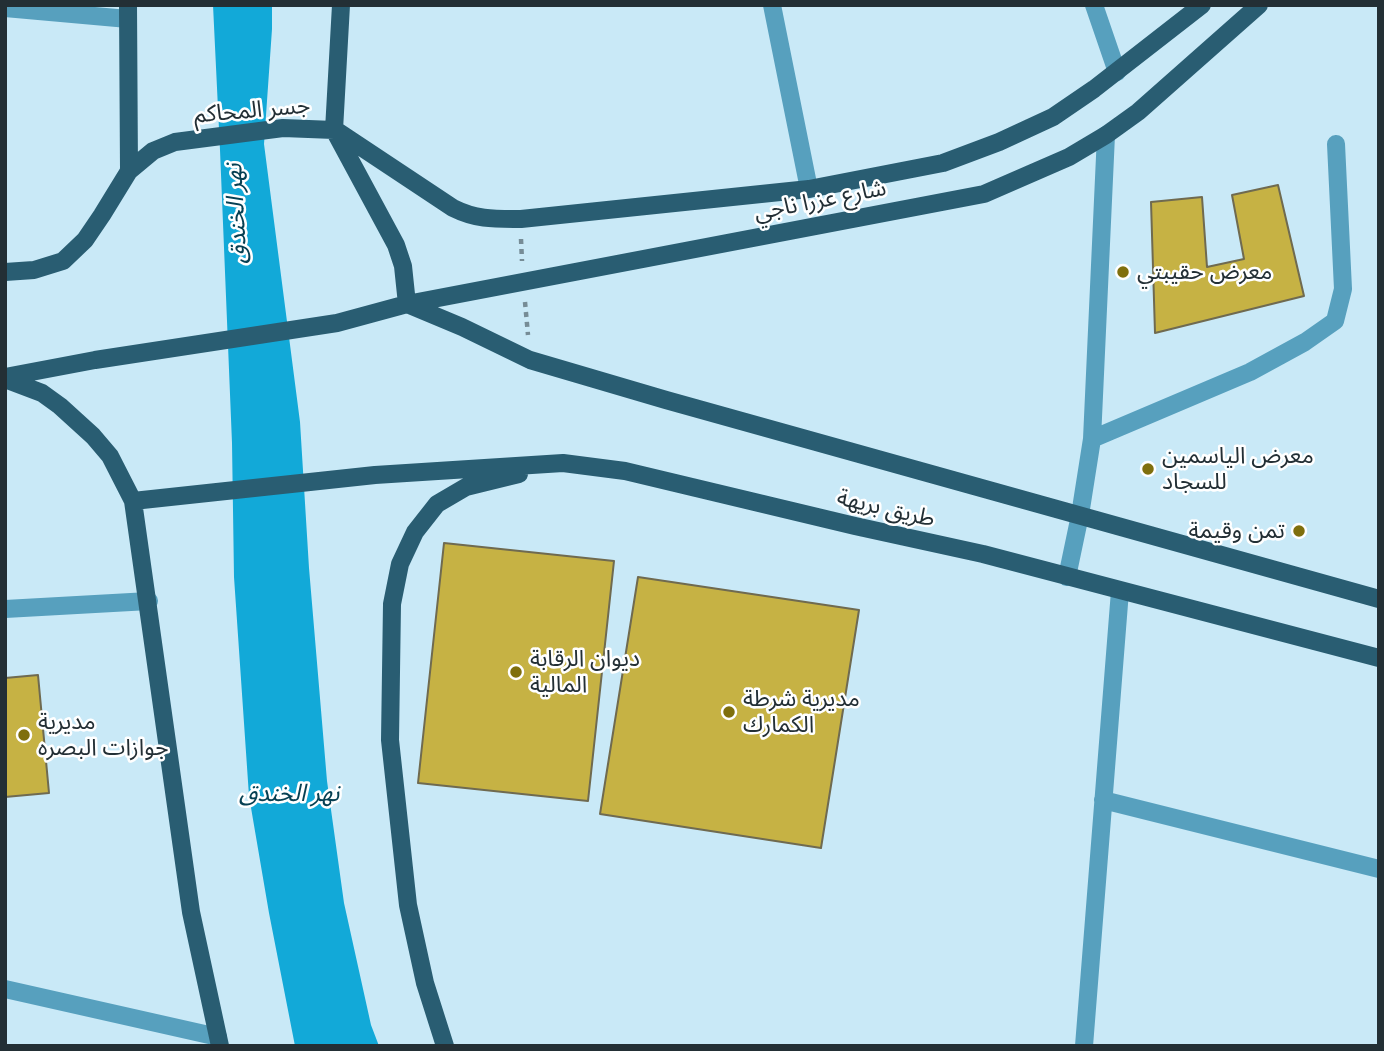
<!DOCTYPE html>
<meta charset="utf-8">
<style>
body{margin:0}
#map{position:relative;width:1384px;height:1051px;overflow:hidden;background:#c9e9f7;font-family:Lato,sans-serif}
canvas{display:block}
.frame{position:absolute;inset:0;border:7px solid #232f35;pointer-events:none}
</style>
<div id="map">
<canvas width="1384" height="1051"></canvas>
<div class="frame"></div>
</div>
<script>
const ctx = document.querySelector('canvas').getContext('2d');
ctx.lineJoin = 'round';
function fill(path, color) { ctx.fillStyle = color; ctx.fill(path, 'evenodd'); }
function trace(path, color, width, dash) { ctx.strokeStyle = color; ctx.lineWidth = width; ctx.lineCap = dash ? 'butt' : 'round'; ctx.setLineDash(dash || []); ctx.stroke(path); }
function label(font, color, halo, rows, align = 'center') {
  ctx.font = font + ' Lato,"Noto Sans Arabic",sans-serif'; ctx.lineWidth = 5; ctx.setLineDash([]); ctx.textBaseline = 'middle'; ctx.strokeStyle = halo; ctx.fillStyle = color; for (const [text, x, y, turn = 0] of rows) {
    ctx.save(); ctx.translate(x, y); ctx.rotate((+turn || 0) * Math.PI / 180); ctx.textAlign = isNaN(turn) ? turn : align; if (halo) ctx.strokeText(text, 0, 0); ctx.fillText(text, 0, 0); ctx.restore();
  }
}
fill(new Path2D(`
 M213,5h59v24l-8,115 36,278 9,146 18,213 17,122 27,122 8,21h-84l-26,-133 -20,-117 -15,-219 -2,-134 -12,-293z`), '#12a9d8');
const building = new Path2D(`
 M1278,185l26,111 -149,37 -4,-131 51,-5 5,70 37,-8 -12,-64z
 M444,543l170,18 -26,240 -170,-18z
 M638,577l221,33 -38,238 -221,-34z
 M38,675l11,118 -44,4v-119z`);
fill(building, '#c6b244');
trace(building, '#6f6a50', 2);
trace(new Path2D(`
 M521,239l1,22
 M525,302l3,33`), '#768c96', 4.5, [5, 5]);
trace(new Path2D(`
 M772,5l37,184
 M1094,5l23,67
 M5,8l123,11
 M1092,439l158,-67 55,-30 30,-21 8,-32 -7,-145
 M1067,577l13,-62 12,-76 14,-304
 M5,609l144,-8
 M1103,800l276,69
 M5,989l213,48
 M1084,1046l36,-455`), '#57a0be', 18);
trace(new Path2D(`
 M128,5l1,166
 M334,130l62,115 7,21 4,38 55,23 68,33 136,40 713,199
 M334,130l7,-125
 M337,131l116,77c24,12 42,11 68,11l288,-30 134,-26 56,-21 54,-25 41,-28 108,-84
 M5,272l29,-2 29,-9 22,-21 17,-25 27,-44 24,-20 22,-9 108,-14 51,2
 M5,377l90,-17 242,-37 70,-19 577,-110 85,-37 37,-22 32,-23 121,-107
 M5,379l37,14 18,13 33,30 17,20 23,45 242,-26 188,-12 62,8 230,55 128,28 396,104
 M133,501l58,411 29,134
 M445,1046l-20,-63 -17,-78 -18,-165 2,-136 8,-40 15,-32 22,-28 29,-17 53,-13`), '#295d72', 18);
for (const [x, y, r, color] of [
 [1123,272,7,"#7f6f0d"],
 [1148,469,7,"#7f6f0d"],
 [1299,531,7,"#7f6f0d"],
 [516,672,7,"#7f6f0d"],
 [729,712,7,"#7f6f0d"],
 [24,735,7,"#7f6f0d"]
]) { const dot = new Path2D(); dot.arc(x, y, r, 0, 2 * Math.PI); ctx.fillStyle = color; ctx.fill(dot); trace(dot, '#fff', 2.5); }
label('23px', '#232f35', '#fff', [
 ["جسر المحاكم",252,110,-5],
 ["شارع عزرا ناجي",820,200,-11],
 ["طريق بريهة",886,508,13]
]);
label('23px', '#232f35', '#fff', [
 ["معرض حقيبتي",1137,272],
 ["معرض الياسمين",1162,456],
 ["للسجاد",1162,482],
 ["تمن وقيمة",1285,531,"right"],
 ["ديوان الرقابة",530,659],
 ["المالية",530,685],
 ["مديرية شرطة",743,699],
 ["الكمارك",743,725],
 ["مديرية",38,722],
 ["جوازات البصره",38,748]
], 'left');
label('italic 24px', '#064053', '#fff', [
 ["نهر الخندق",236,214,-93],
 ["نهر الخندق",289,793]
]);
</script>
